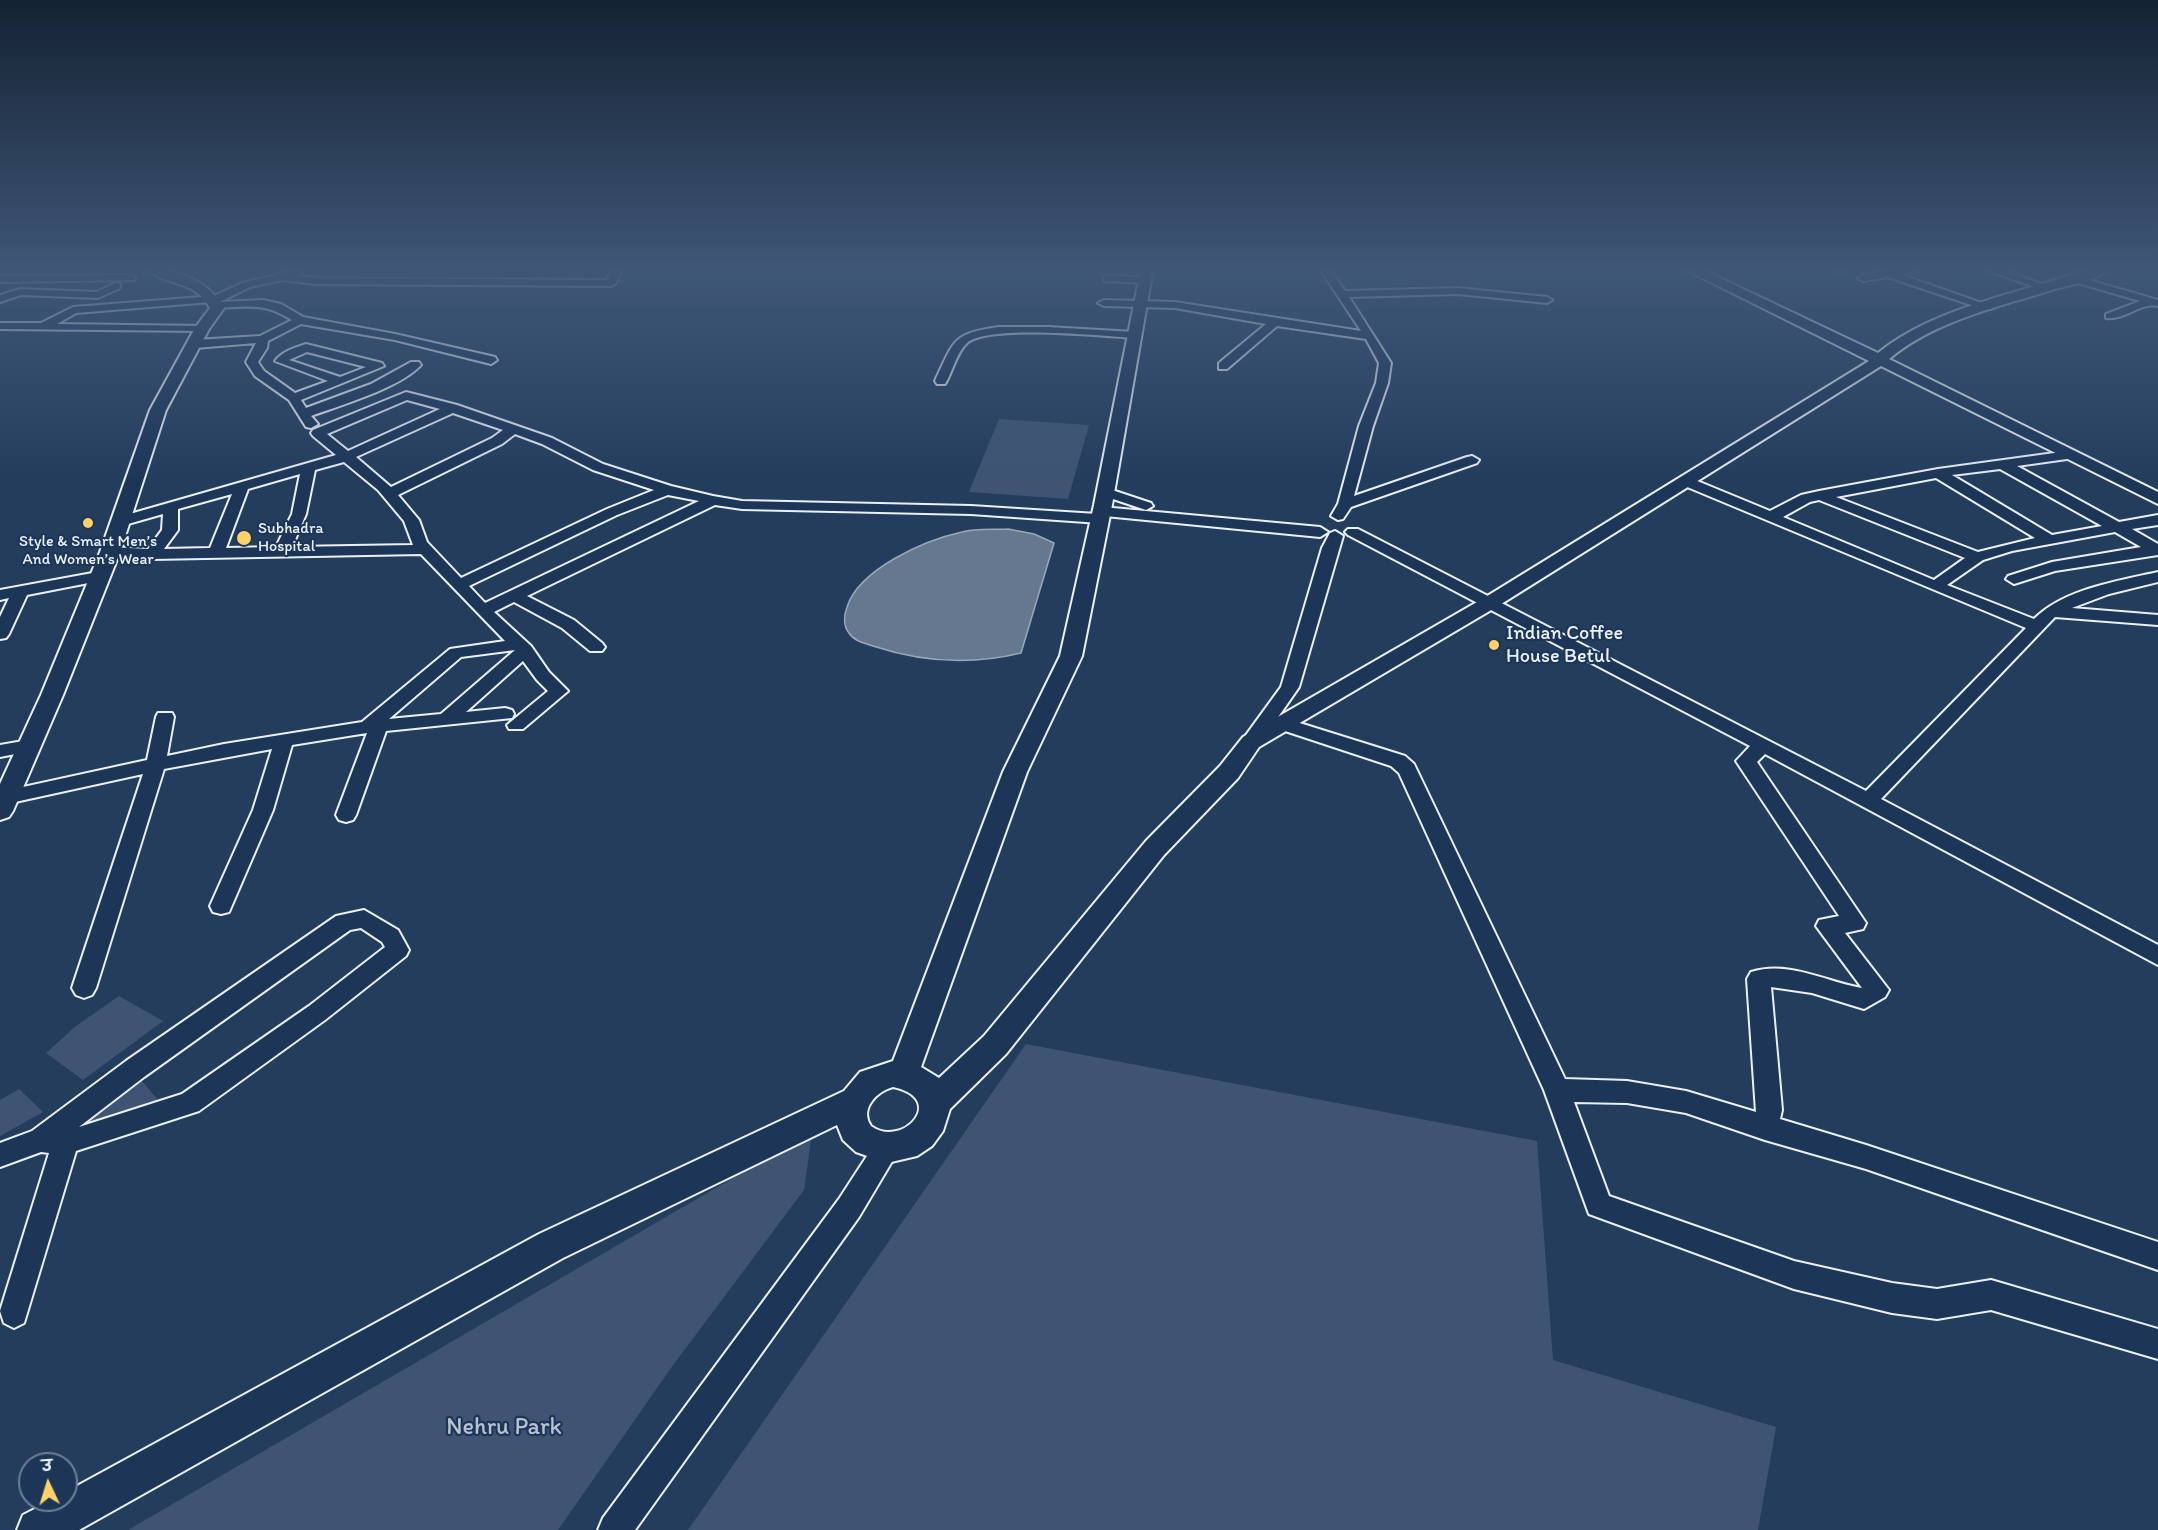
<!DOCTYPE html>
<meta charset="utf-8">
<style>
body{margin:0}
#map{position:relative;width:2158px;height:1530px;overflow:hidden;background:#253d5d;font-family:Itim,"Playpen Sans Deva",sans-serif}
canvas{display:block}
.north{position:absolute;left:18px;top:1452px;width:60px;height:60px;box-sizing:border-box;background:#1d3557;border:2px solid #6e8097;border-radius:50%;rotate:356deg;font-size:16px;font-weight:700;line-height:24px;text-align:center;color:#e8f1f8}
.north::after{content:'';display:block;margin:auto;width:21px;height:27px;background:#ffd166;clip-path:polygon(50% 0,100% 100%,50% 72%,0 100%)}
</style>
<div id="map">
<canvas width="2158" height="1530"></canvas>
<div class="north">उ</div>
</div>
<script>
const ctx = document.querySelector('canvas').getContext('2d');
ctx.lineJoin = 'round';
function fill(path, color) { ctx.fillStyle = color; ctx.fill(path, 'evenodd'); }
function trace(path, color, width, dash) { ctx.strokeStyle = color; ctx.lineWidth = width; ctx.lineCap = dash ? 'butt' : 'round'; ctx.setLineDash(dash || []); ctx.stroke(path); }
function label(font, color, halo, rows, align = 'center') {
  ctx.font = font + ' Itim,sans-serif'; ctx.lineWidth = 4.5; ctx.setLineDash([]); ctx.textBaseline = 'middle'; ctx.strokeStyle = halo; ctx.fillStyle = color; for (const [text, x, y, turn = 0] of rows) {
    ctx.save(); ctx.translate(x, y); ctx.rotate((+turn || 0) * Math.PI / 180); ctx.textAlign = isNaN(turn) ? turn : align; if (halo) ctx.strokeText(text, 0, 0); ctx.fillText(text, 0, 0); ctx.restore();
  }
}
fill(new Path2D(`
 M999,419l90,6 -21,74 -99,-7z
 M119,996l44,25 -80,59 -37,-27 30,-27z
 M1026,1044l511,97 16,219 223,67 -18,103h-1070z
 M138,1076l24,29 -50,16 -46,5z
 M19,1089l24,23 -43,24v-36z
 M812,1132l-8,58 -133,178 -113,162h-430z`), '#3e5472');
const water = new Path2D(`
 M1008,529l26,5 20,9 -33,110c-49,12 -100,9 -148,-7 -9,-3 -19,-5 -24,-13 -6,-7 -5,-18 -2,-26 12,-38 78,-67 115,-75 14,-4 31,-2 46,-3z`);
fill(water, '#657890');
trace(water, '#99a8ba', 1.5);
const minor = new Path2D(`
 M612,269h10l-6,14 -5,3 -296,-2 -33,-4 -32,7 -30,15 43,-2 18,4 22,13 92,17 100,23 2,3 -6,4 -96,-24 -94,-16 -33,17 -1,7 -9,14 6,9 31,22 33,-12 -53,-20c8,-10 19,-13 31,-17l76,19 2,3 -83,34 5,8 65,-24 40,-22h8l2,3c-21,23 -80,40 -110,51l7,8 -7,4 -5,-1 -17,-27 -34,-24 -9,-14 10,-19 -61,5 -6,-4 6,-4 65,-4 32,-16c-29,-18 -44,-13 -76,-12l-4,-1 -1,-5 -135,11 -19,11 149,2 2,2 -6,3 -202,-2v-6h41l32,-16 141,-11 28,-13 55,-13 5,3 -3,3 16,2 292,2zM307,352l59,15 -26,10 -51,-17z
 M1320,269h10l15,22 113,-3 89,9 5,3 -5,3 -89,-9 -109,3 42,66 -3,20 -15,43 -19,70 113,-39 5,-1 7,4 -2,3 -126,44 -8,12 -5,1 -7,-4 7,-12 21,-78 17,-43 3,-20 -13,-24 -89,-13 -50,43h-8v-6l47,-39 -91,-16 -71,-2 -6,-3 6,-3 71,2 186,29z
 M1845,269l-7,4 -5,-3v-1z
 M1898,269h26l-22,6 91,32 -2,2h-8l-95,-32 -25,4 -5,-3 5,-3z
 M1983,269h17l53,19 -1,2h-8z
 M130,275l5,3 -1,2 -134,2v-6z
 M1108,276l37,1 5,3 -5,3 -41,-2v-4z
 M2075,276l83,24v6c-18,-4 -34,15 -52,12v-4l34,-13 -69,-20v-4z
 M116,283l4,1v4l-22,10 -77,-3 -21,7v-7l20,-6 76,3z
 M999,327h49l87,5 6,3 -6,3c-31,-2 -148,-14 -168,5 -11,10 -14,28 -22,41h-8l-2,-3c19,-40 17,-48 64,-54z
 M406,392l51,13 95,33 51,26 68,22 42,10 29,5 229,5 126,8 -2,-3 7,-4 218,20 8,5 -8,5 -215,-21 2,3 -7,4 -129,-9 -229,-5 -27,-4 -188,91 47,24 28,23 3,4 -3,4h-12l-28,-23 -48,-26 -20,10 37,34 18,26 19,19 -45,38h-14l-2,-4 41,-34 -11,-11 -14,-19 -57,51 39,-4 7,2 2,4 -2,4 -126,13 -30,84 -3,5 -7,2 -7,-2 -3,-5 31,-82 -75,12 -19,65 -44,102 -8,2 -8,-2 -3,-6 43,-96 19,-61 -108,20 -68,219 -4,7 -8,3 -8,-3 -4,-7 71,-214 -137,30 -6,-2v-10l147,-32 9,-43 2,-4h14l2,4 -7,39 57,-12 138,-22 88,-73 55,-8 -84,-87 -269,5 -42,-2 -8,-5 8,-5 38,2 14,-19 1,-16 -42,12 -5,-2 -3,-3 3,-3 220,-63 -23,-19 -2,-3 2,-3zM407,400l33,9 -92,42 -21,-17zM453,413l50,17 -11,8 -101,49 -35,-30zM515,434l27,10 51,26 61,20 -47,19 -146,69 -34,-36 -8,-22 -21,-25 104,-51zM344,462l34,28 26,31 9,24 -121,2 14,-33 9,-44zM300,474l-8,40 -16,33 -50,1 22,-59zM232,494l-22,54 -46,1 14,-19v-21zM668,495l31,6 -214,102 -16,-17 148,-71zM515,650l-74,64 -52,5 72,-62z
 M2069,451l7,4 -2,3 -57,8 102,56 39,-7v10l-26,4 26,15v11l-103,16 -41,13 -8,-5 2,-3 44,-14 89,-15 -26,-15 -103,19 -29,9 -36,25 87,34c30,-30 84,-38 124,-47v10l-49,12 -37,14 86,7v10l-103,-8 -174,182 277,146v20l-393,-211 -8,8 109,161 -3,6 -18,4 44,57 -4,7 -21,12 -52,-16 -41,-6 11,123 -2,9 86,26 292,97v28l-292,-101 -101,-29 -79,-27 -59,-10 -53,-1 35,94 185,65 98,22 45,6 54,-9 167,49v30l-167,-49 -54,9 -45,-6 -98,-24 -205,-75 -45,-124 -145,-317 -8,-7 -115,-38 -2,-4 2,-4h14l115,36 9,8 151,315 62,2 59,10 70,21 -9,-133 4,-7c38,-12 75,10 111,16l-46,-62 3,-6 20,-4 -103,-155 14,-15 -402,-211 -3,-3 3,-3h10l508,262 160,-163 -346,-144 -2,-3 2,-3h10l80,33 31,-16 18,-4 119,-22zM2000,469l102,57 -50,9 -100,-60zM1936,478l99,60 -57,14 -142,-55zM1819,500l146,58 -31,22 -151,-63 27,-15z
 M1106,488l45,15 2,3 -7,4 -45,-15 -2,-3z
 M1335,531l8,5 -44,151 -41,59 -7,2 -7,-2 -3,-4 40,-55 41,-139 8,-15z
 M98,572l6,2 2,3 -2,3 -77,15 -18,39 -3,4 -6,1v-22l9,-19 -9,2v-10z
 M29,740l7,2 3,4 -3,4 -36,7v-12z
 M364,910l34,20 11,20 -3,6 -81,64 -126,91 -123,40 -52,172 -10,5 -10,-5 -4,-12 49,-158 -8,-1 -41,15v-24l32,-12 94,-70 210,-145zM361,928l21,14 3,5 -76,59 -127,88 -103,33 65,-50 206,-147z
 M887,1136l9,3 4,9 -41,69 -224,313h-37l5,-12 236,-319 39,-60z`);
const major = new Path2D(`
 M147,269c30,0 61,11 77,39l-15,21 -43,81 -46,142 -57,143 -50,116 -4,6 -9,3v-36l41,-89 59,-143 50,-142 45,-82 15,-20c-15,-29 -44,-21 -63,-39z
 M1141,269h12l-41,236 -30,151 -55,116 -106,295 18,11 45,-42 162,-195 74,-75 23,-29 241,-139 385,-237 -185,-92h17l177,84c56,-46 144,-60 211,-84h19c-12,12 -39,16 -56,21 -54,17 -118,31 -163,69l269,133v12l-277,-138 -383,240 -239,141 -21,31 -74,77 -158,199 -56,55 -7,22 -11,15 -15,10 -30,7 -31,-11 -13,-12 -6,-15 -274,133 -484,272h-62l6,-15 29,-15h14v-8l473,-258 305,-143 16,-19 33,-11 110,-289 57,-116 34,-151zM893,1087c56,12 9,62 -22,39 -12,-17 6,-35 22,-39z`);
trace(minor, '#e8f1f8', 4);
trace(major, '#e8f1f8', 4);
fill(minor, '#1d3557');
fill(major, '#1d3557');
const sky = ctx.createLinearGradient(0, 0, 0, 483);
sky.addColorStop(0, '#142233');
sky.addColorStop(0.56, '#405778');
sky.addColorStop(1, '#40577800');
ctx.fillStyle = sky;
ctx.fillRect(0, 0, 2158, 483);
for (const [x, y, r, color] of [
 [88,523,6,"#ffd166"],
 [244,538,8,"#ffd166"],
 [1494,645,6,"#ffd166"]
]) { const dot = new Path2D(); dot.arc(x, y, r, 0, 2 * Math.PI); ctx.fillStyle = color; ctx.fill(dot); trace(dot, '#1d3557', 2); }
label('16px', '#e8f1f8', '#1d3557', [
 ["Subhadra",258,529],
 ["Hospital",258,547],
 ["Style & Smart Men’s",88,542,"center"],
 ["And Women’s Wear",88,560,"center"]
], 'left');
label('20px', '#e8f1f8', '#1d3557', [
 ["Indian Coffee",1506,634],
 ["House Betul",1506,657]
], 'left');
label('24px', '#b5c2d0', '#1d3557', [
 ["Nehru Park",504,1428]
]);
</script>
